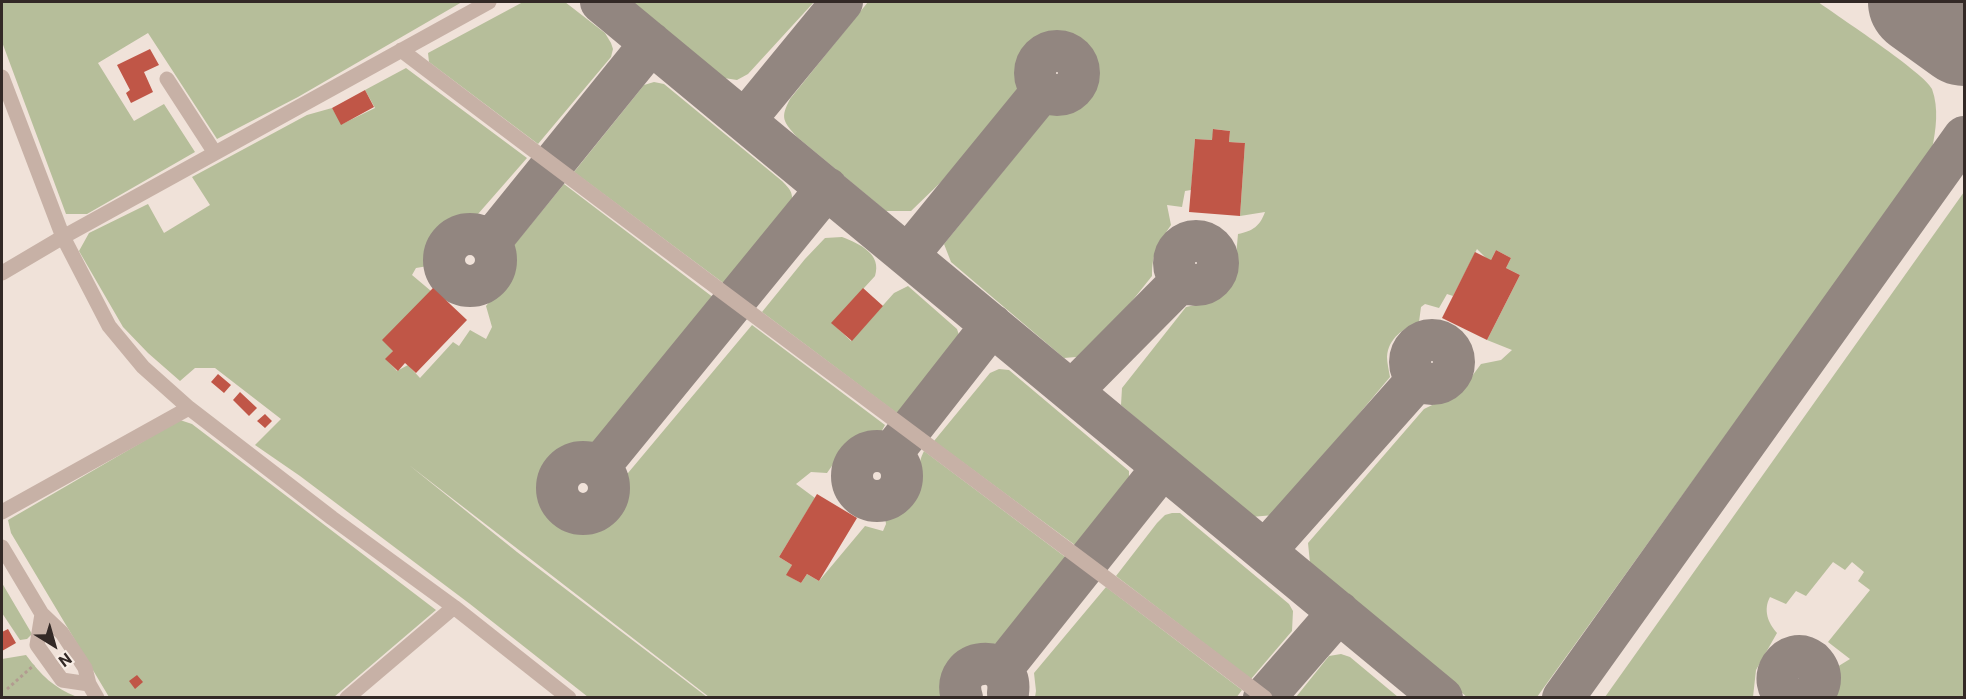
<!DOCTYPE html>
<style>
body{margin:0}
#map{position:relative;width:1966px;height:699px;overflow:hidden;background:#f0e2d9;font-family:Roboto,sans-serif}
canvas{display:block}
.frame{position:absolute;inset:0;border:3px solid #332926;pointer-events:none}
.north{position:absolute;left:24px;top:615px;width:60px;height:60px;-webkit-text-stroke:4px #f8ede5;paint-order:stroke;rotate:143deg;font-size:16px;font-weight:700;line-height:24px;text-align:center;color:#332926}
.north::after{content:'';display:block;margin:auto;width:21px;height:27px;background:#332926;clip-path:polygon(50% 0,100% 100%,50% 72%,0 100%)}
</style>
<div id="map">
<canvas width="1966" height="699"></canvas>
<div class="frame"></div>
<div class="north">N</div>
</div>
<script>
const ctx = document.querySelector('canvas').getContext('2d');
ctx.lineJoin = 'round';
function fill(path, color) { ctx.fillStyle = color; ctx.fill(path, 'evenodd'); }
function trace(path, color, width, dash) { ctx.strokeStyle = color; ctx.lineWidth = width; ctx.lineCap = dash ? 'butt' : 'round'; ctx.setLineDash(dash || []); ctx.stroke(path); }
fill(new Path2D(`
 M2,2h460l-164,95 -81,42 -69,-106 -50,30 36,58 30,-17 31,48 -108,62h-21l-64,-172z
 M523,2h42l40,31 6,10 2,6 -2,8 -73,87 -109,-82 -1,-9z
 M631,2h183l-66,72 -11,6 -13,-2z
 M868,2h950c18,13 108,72 114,87 7,19 4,41 0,60l-395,548 -69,1 -158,-135 -2,-20 116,-134 37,-18 20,-27 20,-4 11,-10 -25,-10 33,-65 -14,-7 5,-10 -15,-8 -6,12 -13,-13 -24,47 -6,-2 -8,14 -14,-4 -4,3 -2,15c-15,6 -31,16 -32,35 0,6 2,14 3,20l-116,138 -23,2 -130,-112 1,-17 64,-81 23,-5 11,-5 9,-11 6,-19 3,-33c15,-3 22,-8 27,-22l-25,4 5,-73 -16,-1 1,-11 -16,-2 -2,11 -17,-1 -4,51 -6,1 -3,16 -15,-2 4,20c-13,19 -19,27 -19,51l-64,80 -24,2 -113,-96 -7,-18 108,-133c38,3 51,-30 32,-59l2,-4 -12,-10 -4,3 -13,-6c-30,6 -39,22 -34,51l-82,96 -30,29h-25l-89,-74c-14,-16 -17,-19 -7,-38z
 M406,68l121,90 -49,56 -27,6 -12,10 -10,19 -1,17 -12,2 -4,7 19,16 -38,60 -7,8 11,12 11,-6 12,13 33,-36 6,4 11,-16 16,9 6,-12 -6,-21 19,-23 8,-18 1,-20 50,-61 150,114 -125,152c-33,3 -55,32 -32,61l-3,5 13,8 5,-4c3,2 9,6 13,7 3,0 6,-2 9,-2 25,-6 28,-29 26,-51l8,-1 124,-148 133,100 -6,11 -13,-3 -23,17 -16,23 -16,-1 -15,12 19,14 -36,59 13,8 -5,10 14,8 6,-9 12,7 46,-55 18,5 3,-7 -1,-7c18,-6 34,-16 35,-37 1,-13 -3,-15 4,-29l144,108 -70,84 -29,8 -10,10 -10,24 -1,12h-239l-300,-232 108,87 190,145h-119l-118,-93 -170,-128 -45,-31 26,-26 -66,-51h-20l-15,13 -32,-28 -25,-26 -44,-76 10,-18 59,-29 16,29 46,-28 -18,-28 115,-62 25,-7 10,16 33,-16 -10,-18z
 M654,82l10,2 118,97c11,11 12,14 8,30l-64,74 -152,-113 70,-87z
 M1964,192v505h-128l3,-17 -2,-13 13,-8 -22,-17 42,-52 -12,-9 6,-9 -12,-10 -7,8 -12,-8 -27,34 -10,-5 -10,13 -16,-7c-7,13 -2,26 7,36l-21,37 -3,27h-148z
 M842,237c18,7 40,17 33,39l-43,47 19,18 43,-48 14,-7 49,43 3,9 -6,10 -56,66 -136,-102 43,-53 20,-21z
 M999,369l10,1 120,101v17l-50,60 -145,-107 56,-68z
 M180,420l12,4 244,186 -102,87h-225l-98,-164 -3,-13z
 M1172,513h8l109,91 4,7 -1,20 -41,48 -135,-103 41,-53 8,-8z
 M2,583l30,51 -5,5 -7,1 -18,-27z
 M1106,587l136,103 -6,8 -201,-1 1,-6 -2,-18z
 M1341,654l9,3 48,40h-102l33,-41z
 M26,655c16,21 27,32 51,42h-75v-38z`), '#b6be9a');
trace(new Path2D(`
 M601,2l841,696
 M1035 73a22 22 0 1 1 44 0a22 22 0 1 1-44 0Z
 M745,120l97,-118
 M444 260a26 26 0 1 1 52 0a26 26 0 1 1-52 0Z
 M1174 263a22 22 0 1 1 44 0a22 22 0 1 1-44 0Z
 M490,242l161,-199
 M908,255l135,-165
 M1410 362a22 22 0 1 1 44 0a22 22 0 1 1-44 0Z
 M1072,391l110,-111
 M852 476a25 25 0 1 1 50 0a25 25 0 1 1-50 0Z
 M891,454l101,-129
 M557 488a26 26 0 1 1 52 0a26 26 0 1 1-52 0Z
 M599,467l228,-279
 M1265,551l153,-172
 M1001,670l162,-203
 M962,698c-13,-42 52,-47 46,-5
 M1264,698l75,-86
 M1563,698l401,-561
 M1789,698c-27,-16 -1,-56 23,-37 5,5 8,11 8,17 0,9 -5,16 -12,20`), '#928680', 42);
trace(new Path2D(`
 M1921,2l43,31`), '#928680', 106);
fill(new Path2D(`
 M150,49l9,16 -15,7 9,20 -22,11 -5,-10 4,-3 -13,-25z
 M365,90l9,17 -33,18 -9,-17z
 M1213,129l17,2 -1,11 16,1 -5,73 -51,-4 6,-73 17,1z
 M1496,250l15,8 -5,10 14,7 -33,65 -45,-22 33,-66 16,8z
 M433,288l34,32 -51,53 -11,-10 -7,8 -13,-12 8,-8 -11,-11z
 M863,288l20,18 -31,35 -21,-18z
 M218,374l13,11 -7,8 -13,-11z
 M240,392l17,16 -8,8 -16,-16z
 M265,414l7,7 -7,7 -8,-7z
 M817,494l40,24 -38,63 -12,-7 -6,9 -15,-8 6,-10 -13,-8z
 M8,629l8,14 -14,8v-19z
 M137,675l6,7 -8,7 -6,-8z`), '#c05647');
trace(new Path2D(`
 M7,689l27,-24`), '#b29b90', 3, [3, 3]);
trace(new Path2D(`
 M401,50c286,218 577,430 864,648
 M2,77l61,160 46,89 34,41 46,41 143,110 122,89 115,91
 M167,79l48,74
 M2,273l61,-36 426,-235
 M2,512l187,-104
 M2,547l40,67 20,19 23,35 4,16 8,14
 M42,614l-5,31 25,35 27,4
 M347,698l107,-91`), '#c7b1a6', 15);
</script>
